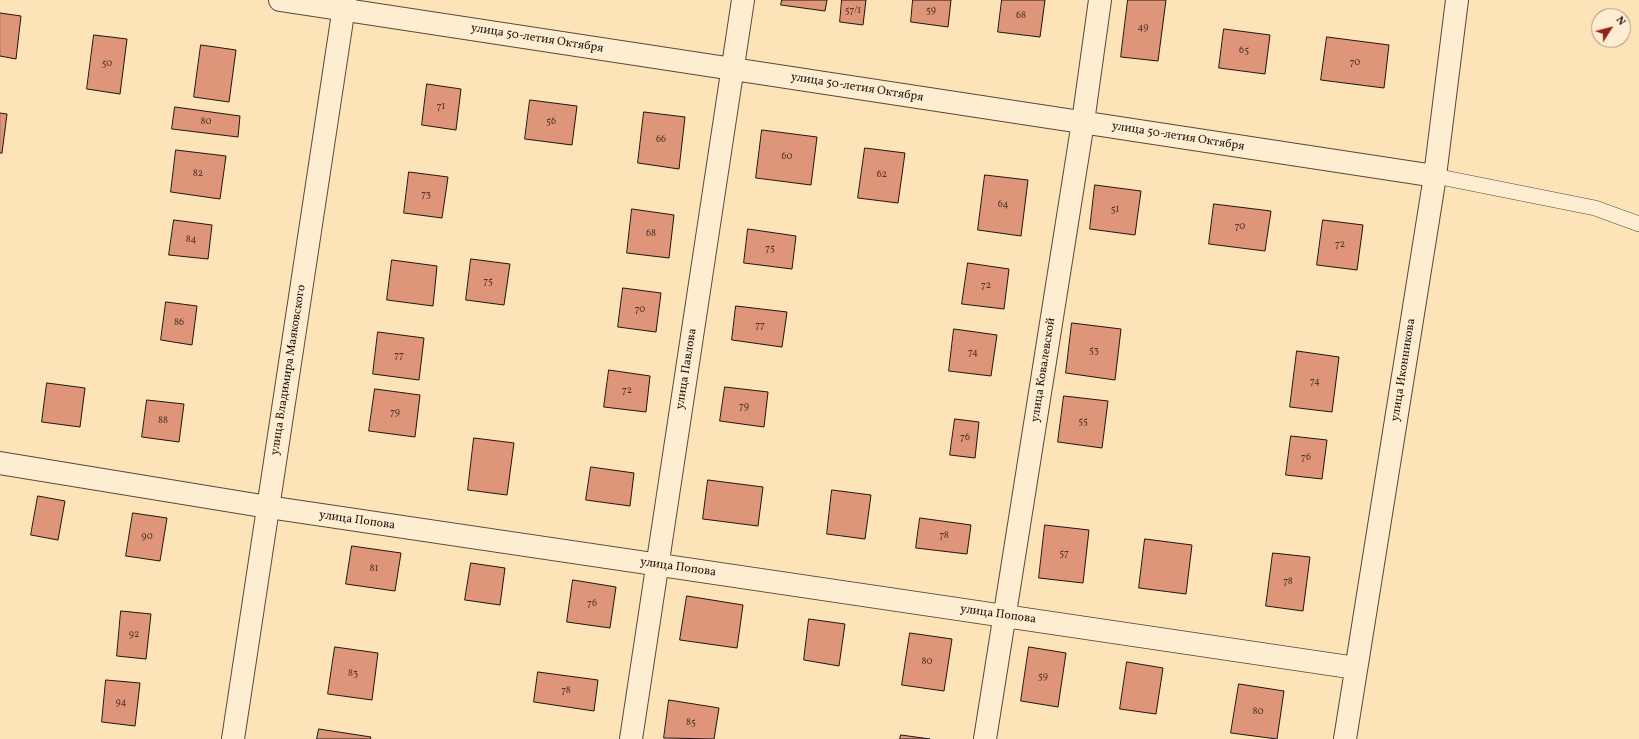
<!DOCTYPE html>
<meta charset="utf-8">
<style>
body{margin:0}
#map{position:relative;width:1639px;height:739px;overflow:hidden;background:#fde3b8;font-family:Vollkorn,serif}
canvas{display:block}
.north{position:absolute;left:1591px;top:8px;width:40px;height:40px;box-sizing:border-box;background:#feedd1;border:1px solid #a69683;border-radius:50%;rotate:54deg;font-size:11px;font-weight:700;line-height:16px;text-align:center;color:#21140f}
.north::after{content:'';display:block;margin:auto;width:14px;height:18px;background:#8f2418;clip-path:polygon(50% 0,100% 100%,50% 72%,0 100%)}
</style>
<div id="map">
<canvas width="1639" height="739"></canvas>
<div class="north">N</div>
</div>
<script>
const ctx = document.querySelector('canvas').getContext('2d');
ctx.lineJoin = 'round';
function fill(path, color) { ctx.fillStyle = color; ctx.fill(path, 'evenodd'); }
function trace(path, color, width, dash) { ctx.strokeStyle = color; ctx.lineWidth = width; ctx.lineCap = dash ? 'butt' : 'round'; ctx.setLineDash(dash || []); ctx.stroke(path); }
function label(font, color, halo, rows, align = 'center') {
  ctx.font = font + ' Vollkorn,serif'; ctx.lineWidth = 3.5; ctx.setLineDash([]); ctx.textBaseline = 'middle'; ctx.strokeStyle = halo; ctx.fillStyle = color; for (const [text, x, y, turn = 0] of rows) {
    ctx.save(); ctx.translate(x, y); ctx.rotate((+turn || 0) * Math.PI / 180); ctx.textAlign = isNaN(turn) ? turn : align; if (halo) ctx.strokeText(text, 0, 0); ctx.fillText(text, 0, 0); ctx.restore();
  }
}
const building = new Path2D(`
 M782,0h45l-2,11 -44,-6z
 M842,0h24l-3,25 -23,-3z
 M913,0h38l-3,27 -37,-5z
 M1002,0h43l-5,37 -42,-5z
 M1128,0h38l-8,61 -37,-4z
 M0,13l21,3 -5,43 -16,-3z
 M1224,29l46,6 -5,39 -46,-6z
 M94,35l33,4 -7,55 -33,-5z
 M1327,37l62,8 -5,43 -63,-8z
 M201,45l35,5 -7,52 -35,-5z
 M427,84l34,5 -5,41 -34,-5z
 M530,100l47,6 -5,39 -47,-6z
 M175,107l65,9 -2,21 -66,-8z
 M644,112l41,5 -6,52 -41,-6z
 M0,113l7,1 -5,39h-2z
 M762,130l55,7 -6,48 -55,-7z
 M865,148l40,5 -7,50 -40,-5z
 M176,150l50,6 -6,43 -49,-7z
 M409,172l39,5 -6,41 -38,-5z
 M985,175l43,5 -7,56 -43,-6z
 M1095,185l46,6 -6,44 -45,-6z
 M1214,204l57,7 -6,40 -56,-7z
 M632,209l42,6 -5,43 -42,-5z
 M174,220l38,5 -4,34 -39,-4z
 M1323,220l40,5 -6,45 -40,-5z
 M748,229l48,7 -4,33 -48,-6z
 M471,259l39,5 -6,41 -38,-5z
 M392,260l45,6 -4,40 -46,-6z
 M968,263l41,6 -5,40 -42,-5z
 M623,288l38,5 -5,39 -38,-5z
 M166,302l31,4 -5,39 -31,-5z
 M736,306l51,6 -5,35 -50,-7z
 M1072,323l49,6 -6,51 -49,-7z
 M954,329l43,6 -6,41 -42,-5z
 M378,332l46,6 -5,42 -46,-6z
 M1297,351l42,6 -7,55 -42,-5z
 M609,370l41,6 -4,36 -42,-5z
 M47,383l38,5 -5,39 -38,-5z
 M725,387l43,5 -4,35 -44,-6z
 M375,389l45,6 -5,42 -46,-6z
 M1064,396l44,5 -6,47 -44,-6z
 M147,400l37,4 -5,38 -37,-5z
 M955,419l24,3 -4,36 -25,-3z
 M1291,436l36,4 -5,39 -36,-4z
 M474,438l40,5 -7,52 -39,-5z
 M591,467l43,6 -4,33 -44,-6z
 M708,480l55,7 -5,39 -55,-7z
 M832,490l39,5 -6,44 -38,-5z
 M38,496l27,5 -7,39 -27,-5z
 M133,513l34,5 -7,43 -34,-5z
 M920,518l51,7 -4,29 -51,-6z
 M1045,525l44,5 -6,53 -44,-5z
 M1145,539l47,6 -6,49 -47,-6z
 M352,546l49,7 -6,38 -49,-7z
 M1273,553l37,4 -7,54 -37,-5z
 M471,563l34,5 -5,37 -35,-5z
 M573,580l43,7 -6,41 -43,-6z
 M687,596l56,9 -6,43 -57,-8z
 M121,611l30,3 -5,45 -29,-3z
 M809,619l36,5 -6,42 -35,-6z
 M910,633l42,6 -8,52 -42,-6z
 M335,647l43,6 -6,47 -44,-6z
 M1029,647l37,6 -8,54 -37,-6z
 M1127,662l36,6 -7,46 -36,-5z
 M538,672l60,8 -4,31 -60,-9z
 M106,680l34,3 -5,43 -33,-4z
 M1239,684l45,7 -7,48 -46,-6z
 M669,700l50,8 -5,31 -50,-1z
 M319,729l52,8 -1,2h-53z
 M901,735l29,4h-30z`);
fill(building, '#de957a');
trace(building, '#21140f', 1);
const service = new Path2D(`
 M1435,176l160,32 44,16`);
const minor = new Path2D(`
 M280,0l1155,176
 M0,463l268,44 1088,161
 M631,739l112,-739
 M985,739l98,-617 17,-122
 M1345,739l90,-563 22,-176`);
const tertiary = new Path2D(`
 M233,739l112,-739`);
trace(service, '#584839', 16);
trace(minor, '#584839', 24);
trace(tertiary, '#584839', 24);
trace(service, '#feedd1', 15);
trace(minor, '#feedd1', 22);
trace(tertiary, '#feedd1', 22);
label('10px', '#50342a', null, [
 ["57/1",853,11],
 ["59",931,11],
 ["68",1021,16],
 ["49",1143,28],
 ["65",1244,51],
 ["70",1355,63],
 ["50",107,64],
 ["71",441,107],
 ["80",206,122],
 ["56",551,122],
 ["66",661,140],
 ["60",787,157],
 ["82",198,174],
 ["62",882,175],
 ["73",426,195],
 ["64",1003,205],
 ["51",1115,210],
 ["70",1240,227],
 ["68",651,234],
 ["84",191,240],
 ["72",1340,245],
 ["75",770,249],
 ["75",488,282],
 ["72",986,286],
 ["70",640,310],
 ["86",179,323],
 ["77",760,326],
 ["53",1094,351],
 ["74",973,353],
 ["77",399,356],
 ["74",1315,382],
 ["72",627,391],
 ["79",744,407],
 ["79",395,413],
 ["88",163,421],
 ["55",1083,422],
 ["76",965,438],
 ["76",1306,458],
 ["78",944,536],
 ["90",147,537],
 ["57",1064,554],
 ["81",374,569],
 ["78",1288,582],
 ["76",592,604],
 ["92",134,635],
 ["80",927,662],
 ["83",353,674],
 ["59",1043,677],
 ["78",566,691],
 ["94",121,703],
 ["80",1258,712],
 ["85",691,723]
]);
label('12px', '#21140f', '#feedd1', [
 ["улица 50-летия Октября",537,39,9],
 ["улица 50-летия Октября",857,88,9],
 ["улица 50-летия Октября",1178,137,9],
 ["улица Павлова",687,369,-81],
 ["улица Владимира Маяковского",289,370,-81],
 ["улица Ковалевской",1044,370,-81],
 ["улица Иконникова",1404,370,-81],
 ["улица Попова",357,521,8],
 ["улица Попова",678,568,8],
 ["улица Попова",998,615,8]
]);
</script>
